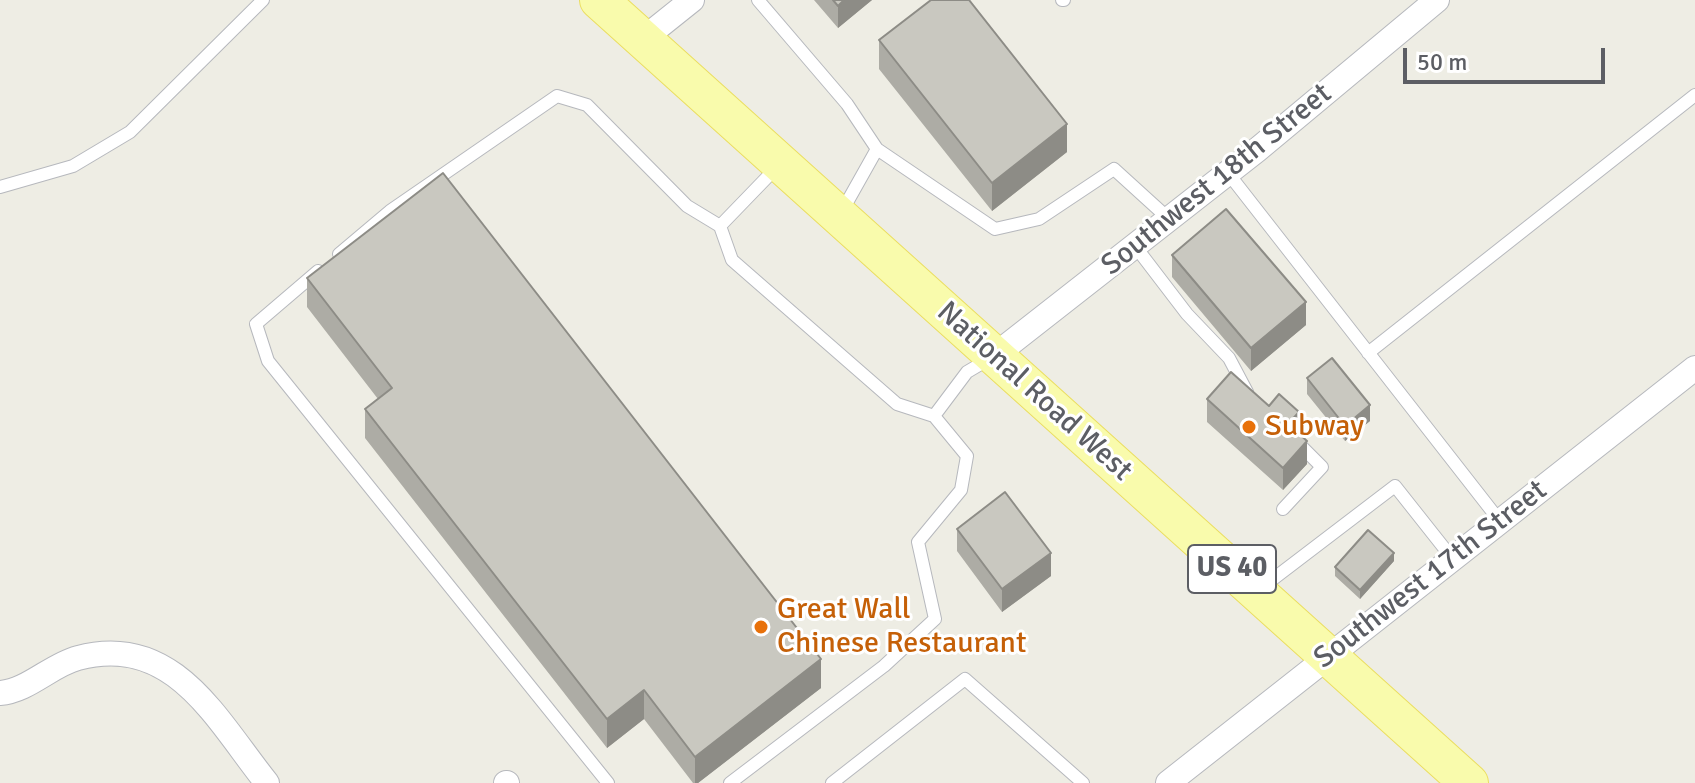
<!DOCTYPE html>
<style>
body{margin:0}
#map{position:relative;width:1695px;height:783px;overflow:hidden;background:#eeede4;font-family:Signika,sans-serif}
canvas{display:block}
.scale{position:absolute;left:1403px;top:48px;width:202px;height:36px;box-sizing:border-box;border:4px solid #5c5e64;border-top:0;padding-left:10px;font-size:24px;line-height:28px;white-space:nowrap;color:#5c5e64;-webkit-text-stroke:6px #fff;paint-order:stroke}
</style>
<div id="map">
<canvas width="1695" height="783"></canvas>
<div class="scale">50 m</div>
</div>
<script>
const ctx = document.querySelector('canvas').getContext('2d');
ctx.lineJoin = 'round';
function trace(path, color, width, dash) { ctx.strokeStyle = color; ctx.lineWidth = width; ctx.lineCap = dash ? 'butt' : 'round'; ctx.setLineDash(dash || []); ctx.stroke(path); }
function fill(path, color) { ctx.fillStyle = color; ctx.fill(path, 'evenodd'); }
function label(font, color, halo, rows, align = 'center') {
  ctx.font = font + ' Signika,sans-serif'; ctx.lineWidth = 6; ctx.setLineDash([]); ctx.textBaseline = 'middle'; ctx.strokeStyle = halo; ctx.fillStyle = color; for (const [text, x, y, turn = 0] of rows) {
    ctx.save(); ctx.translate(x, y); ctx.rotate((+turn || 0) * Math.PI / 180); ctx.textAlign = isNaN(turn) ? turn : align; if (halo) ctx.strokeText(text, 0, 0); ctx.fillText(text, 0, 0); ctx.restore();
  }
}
const service = new Path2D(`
 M758,0l89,104 30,45 -36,64
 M1062,0h2
 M877,149l118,80 44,-10 75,-50 55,50
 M1228,173l271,347
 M0,187l73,-21 57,-34 133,-132
 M720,226l12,34 165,144 37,12
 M1135,246l52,68 42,44 18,34
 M339,254l51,-43 167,-115 30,9 100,101 33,20 58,-60
 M318,271l-62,53 12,37 340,422
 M1368,353l327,-258
 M1283,509l39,-42 -25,-25
 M1260,589l135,-103 57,72
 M730,783l154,-117 51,-47 -17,-77 43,-52 6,-34 -33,-40 33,-44 22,-13
 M832,783l133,-104 118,104`);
const minor = new Path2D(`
 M642,40l50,-40
 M994,356l263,-206 180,-150
 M0,693c28,-2 51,-28 78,-35 96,-26 139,63 189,125
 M506,783h1
 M1168,783l527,-415`);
const primary = new Path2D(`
 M599,0l870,783`);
trace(service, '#b6b8bd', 14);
trace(minor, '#b6b8bd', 26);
trace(primary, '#ebde60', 40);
trace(service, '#fff', 12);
trace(minor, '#fff', 24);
trace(primary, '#f9fbac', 38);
fill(new Path2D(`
 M814,0h58l-34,28z
 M879,40l188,112 -75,59 -113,-142z
 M1172,255l134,70 -55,46 -79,-94z
 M307,278l514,410 -123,95h-5l-49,-64 -37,29 -242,-310v-29l13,-10 -71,-92z
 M1307,378l63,43 -25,20 -38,-47z
 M1207,399l92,35 8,30 -24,26 -76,-68z
 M957,529l94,47 -49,36 -45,-61z
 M1394,561l-34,38 -25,-23v-9z`), '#adaca5');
fill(new Path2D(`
 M844,0h28l-34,28v-22z
 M1067,124v28l-75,59v-28z
 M1306,302v23l-55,46v-23z
 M1370,405v16l-25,20v-15z
 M1299,412v23l-11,-11z
 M1307,441v23l-24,26v-22z
 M1051,553v23l-49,36v-23z
 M1394,553v8l-34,38v-9z
 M821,659v29l-123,95h-3v-26z
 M644,690v29l-37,29v-29z`), '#8d8c86');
const building = new Path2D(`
 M833,0h11l-6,6z
 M931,0h38l98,124 -75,59 -113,-143z
 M443,173l378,486 -126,98 -51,-67 -37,29 -242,-310 27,-21 -85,-110z
 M1226,209l80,93 -55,46 -79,-93z
 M1332,358l38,47 -25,21 -38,-48z
 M1231,372l38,34 10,-12 20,18 -11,12 19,17 -24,27 -76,-69z
 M1005,492l46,61 -49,36 -45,-60z
 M1368,530l26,23 -34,37 -25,-23z`);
fill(building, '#c9c8c0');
trace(building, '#8d8c86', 2);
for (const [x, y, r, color] of [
 [1249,427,8,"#e8710a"],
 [761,627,8,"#e8710a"]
]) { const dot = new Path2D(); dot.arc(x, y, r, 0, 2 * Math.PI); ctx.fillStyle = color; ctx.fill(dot); trace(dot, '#fff', 3); }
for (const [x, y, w] of [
 [1232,569,88]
]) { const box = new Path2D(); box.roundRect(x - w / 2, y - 24, w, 48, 6); ctx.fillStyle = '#fff'; ctx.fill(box); trace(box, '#5c5e64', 2); }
label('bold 28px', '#5c5e64', null, [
 ["US 40",1232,569]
]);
label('30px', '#5c5e64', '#fff', [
 ["Southwest 18th Street",1217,180,-39],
 ["National Road West",1034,392,42],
 ["Southwest 17th Street",1431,575,-38]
]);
label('30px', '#c56008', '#fff', [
 ["Subway",1265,427],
 ["Great Wall",777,610],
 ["Chinese Restaurant",777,644]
], 'left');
</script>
